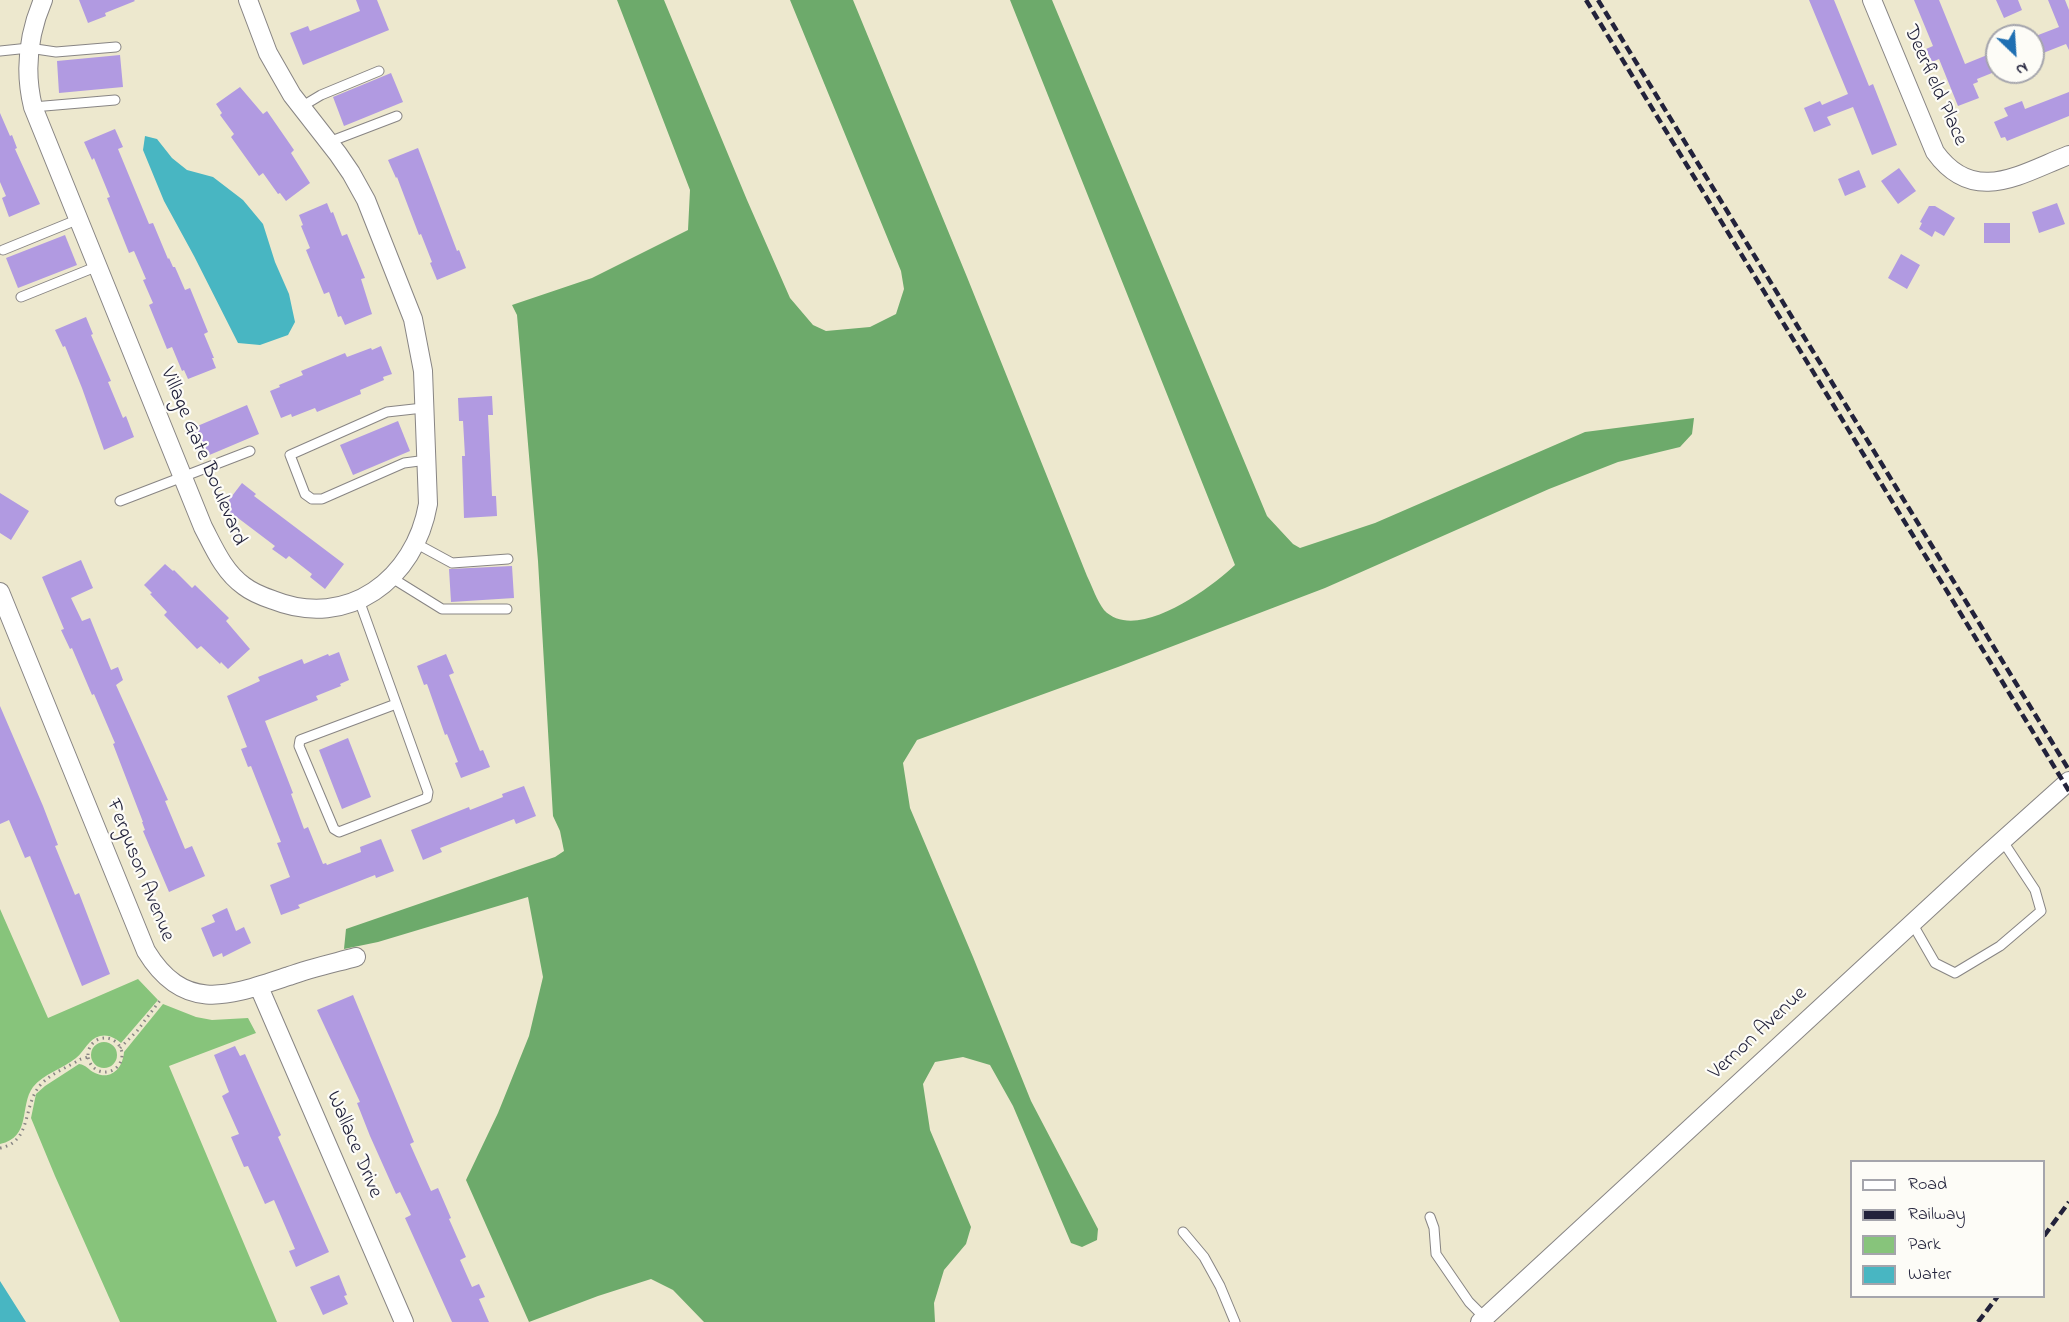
<!DOCTYPE html>
<style>
body{margin:0}
#map{position:relative;width:2069px;height:1322px;overflow:hidden;background:#ede8ce;font-family:"Indie Flower",sans-serif}
canvas{display:block}
.legend{position:absolute;left:1850px;top:1160px;width:195px;height:138px;box-sizing:border-box;background:#fdfcf7;border:2px solid #a5a5ac;margin:0;padding:8px 10px;list-style:none;font-size:18px;color:#22223b}
.legend li{display:flex;align-items:center;gap:12px;height:30px}
.legend b{width:30px;border:2px solid #a5a5ac}
.north{position:absolute;left:1985px;top:24px;width:60px;height:60px;box-sizing:border-box;background:#fdfcf7;border:2px solid #a5a5ac;border-radius:50%;rotate:155deg;font-size:16px;font-weight:700;line-height:24px;text-align:center;color:#22223b}
.north::after{content:'';display:block;margin:auto;width:21px;height:27px;background:#1f6fb2;clip-path:polygon(50% 0,100% 100%,50% 72%,0 100%)}
</style>
<div id="map">
<canvas width="2069" height="1322"></canvas>
<ul class="legend">
<li><b style="height:8px;background:#fff"></b>Road</li>
<li><b style="height:8px;background:#22223b"></b>Railway</li>
<li><b style="height:16px;background:#87c47b"></b>Park</li>
<li><b style="height:16px;background:#48b6c2"></b>Water</li>
</ul>
<div class="north">N</div>
</div>
<script>
const ctx = document.querySelector('canvas').getContext('2d');
ctx.lineJoin = 'round';
function fill(path, color) { ctx.fillStyle = color; ctx.fill(path, 'evenodd'); }
function trace(path, color, width, dash) { ctx.strokeStyle = color; ctx.lineWidth = width; ctx.lineCap = dash ? 'butt' : 'round'; ctx.setLineDash(dash || []); ctx.stroke(path); }
function label(font, color, halo, rows, align = 'center') {
  ctx.font = font + ' "Indie Flower",sans-serif'; ctx.lineWidth = 4.5; ctx.setLineDash([]); ctx.textBaseline = 'middle'; ctx.strokeStyle = halo; ctx.fillStyle = color; for (const [text, x, y, turn = 0] of rows) {
    ctx.save(); ctx.translate(x, y); ctx.rotate((+turn || 0) * Math.PI / 180); ctx.textAlign = isNaN(turn) ? turn : align; if (halo) ctx.strokeText(text, 0, 0); ctx.fillText(text, 0, 0); ctx.restore();
  }
}
fill(new Path2D(`
 M0,909l48,109 90,-39 20,21 -37,43c-6,-5 -13,-9 -21,-7 -12,3 -15,15 -24,22 -12,10 -33,16 -43,29 -14,19 -1,50 -33,57z
 M163,1004l33,13 16,3 36,-2 8,15 -87,33 108,256h-157l-65,-146 -24,-58 5,-24 9,-8 34,-22c8,1 9,6 16,9 17,8 28,-6 29,-21z
 M91 1055a13 13 0 1 1 26 0a13 13 0 1 1-26 0Z`), '#87c47b');
fill(new Path2D(`
 M617,0h47l83,200 43,98 23,27 13,6 44,-4 26,-13 8,-25 -3,-18 -111,-271h63l114,277 120,299c5,10 10,25 17,34 32,34 107,-22 131,-45l-225,-565h42l215,516 26,28 7,4 75,-25 210,-91 109,-14 -2,16 -12,13 -62,15 -69,27 -224,99 -207,79 -201,73 -14,23 7,45 63,149 58,144 67,128 -1,11 -15,7 -11,-4 -58,-137 -23,-41 -27,-8 -28,5 -12,22 7,46 41,97 -5,17 -22,26 -10,33 1,19h-231l-31,-32 -22,-11 -53,17 -69,26 -63,-142 32,-67 31,-77 14,-59 -15,-80 -150,45 -34,7 2,-20 209,-72 9,-6 -4,-20 -7,-15 -15,-255 -21,-246 -5,-10 80,-27 96,-48 2,-40z`), '#6daa6b');
fill(new Path2D(`
 M145,136l12,3 15,19 15,12 26,7 30,23 20,24 12,38 14,32 6,28 -7,13 -28,10 -22,-2 -44,-87 -30,-55 -21,-51z
 M0,1281l26,41h-26z`), '#48b6c2');
fill(new Path2D(`
 M79,0h55l1,1 -30,12 1,3 -18,7z
 M356,0h21l12,30 -86,35 -13,-32 18,-7 2,5 50,-20z
 M1809,0h25l35,86 4,-2 24,61 -25,10 -19,-48 -26,10 4,8 -17,7 -10,-24 16,-7 2,4 26,-11z
 M1914,0h25l26,64 32,-13v20l-20,8 1,3 -5,2 6,14 -21,8 -19,-47 -7,3 -6,-13 7,-3z
 M1996,0h22l4,10 -18,8z
 M2048,0h17l4,10v40l-3,-6 -33,13v-20l26,-10z
 M120,55l3,32 -64,6 -2,-32z
 M391,73l12,29 -59,24 -11,-29z
 M240,87l23,27 4,-3 27,39 -3,3 19,30 -24,18 -6,-8 -2,1 -15,-21 -4,3 -28,-39 3,-3 -14,-19 2,-2 -6,-9z
 M2069,92v24l-62,25 -2,-4 -4,1 -7,-16 14,-6 -4,-8 18,-7 3,8z
 M0,113l10,23 2,-1 5,13 -2,1 25,55 -31,13 -7,-19 4,-2 -6,-14z
 M115,129l8,18 -5,2 31,75 4,-1 15,36 1,-1 4,9h2l10,23 5,-2 18,44 -4,2 10,24h-2l4,10 -28,11 -4,-9 -2,1 -10,-24 -5,2 -18,-44 4,-2 -10,-23 3,-1 -12,-28 -5,2 -22,-55 3,-1 -16,-39 -2,2 -8,-18z
 M418,148l39,103 2,-1 7,18 -29,12 -7,-17 2,-1 -11,-28 -2,1 -22,-58 -1,1 -8,-18z
 M1899,168l17,23 -18,13 -17,-23z
 M1859,170l7,17 -21,9 -7,-17z
 M327,203l4,10 2,-1 9,24 5,-2 18,44 -4,1 11,35 -27,11 -4,-9 -3,1 -9,-25 -5,2 -18,-44 4,-2 -9,-22 2,-1 -4,-10z
 M2057,203l8,21 -26,9 -7,-21z
 M1929,206h6l20,12 -11,18 -9,-5 -3,6 -13,-8 3,-6 -2,-1z
 M1984,223h26v20h-26z
 M65,235l12,30 -59,23 -12,-30z
 M1901,254l19,11 -13,24 -19,-11z
 M86,317l7,17 -2,1 20,46 -3,1 15,36 3,-2 8,21 -30,13 -22,-62 -17,-42 -2,1 -8,-17z
 M381,346l11,28 -9,3 1,3 -24,10 1,4 -44,18 -2,-4 -23,9 -1,-3 -10,4 -11,-27 10,-4 -1,-2 24,-10 -2,-4 44,-18 2,4 24,-9 1,2z
 M492,396l1,19h-5l4,81h4l1,20 -33,2 -2,-62h3l-2,-35h-4l-1,-23z
 M247,405l12,29 -59,25 -12,-29z
 M398,421l12,30 -57,24 -13,-30z
 M242,483l14,11 -2,2 90,68 -19,25 -15,-12 2,-3 -23,-18 -3,3 -14,-10 3,-3 -37,-28 -2,2 -14,-11z
 M0,493l29,18 -18,29 -11,-7z
 M81,560l12,28 -22,10 11,23 8,-3 21,52 7,-3 5,13 -7,5 52,115 -3,1 20,48 7,-3 13,30 -36,16 -26,-61 2,-1 -3,-8h1l-30,-78 2,-1 -21,-49 -2,1 -20,-47 -2,1 -9,-19 3,-1 -22,-52z
 M165,564l8,7 1,-1 18,18 3,-3 34,33 -3,3 24,28 -22,20 -7,-7 -1,2 -19,-18 -4,3 -33,-34 3,-3 -17,-18 2,-1 -8,-8z
 M512,566l2,32 -63,4 -2,-33z
 M339,652l10,28 -9,4 1,2 -25,10 2,4 -53,21 28,72 -2,1 13,35 4,-2 15,37 3,-1 1,2 34,-13 -1,-5 21,-8 13,32 -18,7 -1,-3 -77,30 2,3 -19,7 -11,-30 20,-8 -13,-34 4,-1 -30,-76 -3,1 -7,-18 6,-2 -20,-51 33,-15 -2,-4 44,-18 2,5 24,-10 1,2z
 M446,654l8,19 -5,2 20,49 11,27 3,-1 7,17 -29,11 -6,-15 3,-1 -11,-28 -2,1 -18,-51 -3,1 -7,-19z
 M0,706l43,100 15,39 -3,1 20,49 4,-2 31,81 -28,12 -52,-130 -5,2 -16,-38 -9,4z
 M348,738l23,59 -29,12 -23,-59z
 M524,786l12,30 -20,8 -2,-5 -74,29 2,4 -19,8 -12,-30 58,-23 1,3 33,-13 -1,-3z
 M227,908l9,23 8,-4 7,16 -28,14 -1,-4 -9,4 -12,-29 14,-6 -3,-7z
 M353,995l61,147 -4,2 21,47 7,-3 13,30 -2,1 17,38 -6,3 12,27 7,-3 6,13 -6,2 10,23h-37l-47,-104 6,-3 -11,-23 -4,2 -26,-58 -13,-33 3,-1 -43,-92z
 M235,1046l5,10 5,-2 36,81 -3,2 51,115 -33,15 -7,-16 6,-2 -21,-49 -9,4 -17,-38 -4,1 -13,-30 8,-3 -17,-38 7,-4 -15,-37z
 M339,1275l8,20 -3,1 4,8 -25,11 -13,-28z`), '#b19ae1');
const lane = new Path2D(`
 M0,51l29,-3 27,4 60,-5
 M33,107l82,-7
 M301,107l20,-12 58,-24
 M329,142l68,-26
 M3,250l76,-31
 M21,297l77,-31
 M423,408l-36,4 -97,43 15,39 7,5h10l82,-36 23,-3
 M120,501l130,-50
 M417,544l35,19 56,-4
 M392,578l50,31h65
 M359,600l69,192 -1,6 -88,34 -5,-3 -35,-83 1,-6 96,-36
 M1912,923l23,40 20,10 45,-27 41,-35 -6,-21 -33,-50
 M1430,1217l4,11 2,26 33,48 16,16
 M1183,1232l21,25 16,29 15,36`);
const street = new Path2D(`
 M43,0c-15,35 -19,70 -10,107l170,420c11,21 21,45 41,59 9,7 20,11 29,14 75,30 142,-21 155,-96l-5,-133 -10,-52 -47,-119 -15,-27 -13,-19 -46,-59 -24,-42 -20,-53
 M1872,0l63,152c39,54 85,22 134,3
 M0,592l146,359c39,64 85,44 143,25 22,-8 45,-13 67,-19
 M259,987l145,335
 M1480,1322l503,-464 86,-77`);
trace(lane, '#888584', 11);
trace(street, '#888584', 20);
trace(new Path2D(`
 M88 1055a17 17 0 1 1 34 0a17 17 0 1 1-34 0Z
 M120,1048l17,-17 24,-32
 M0,1148c31,-6 23,-39 38,-60 9,-13 30,-21 43,-29l7,-2`), '#888584', 3, [1.5, 4.5]);
trace(lane, '#fff', 9);
trace(street, '#fff', 18);
trace(new Path2D(`
 M1586,0l483,791
 M1598,0l471,770
 M2044,1236l25,-34
 M1978,1322l20,-26`), '#22223b', 4.5, [9, 4.5]);
label('21px', '#22223b', '#fdfcf7', [
 ["Deerfield Place",1934,86,66],
 ["Village Gate Boulevard",202,457,67],
 ["Ferguson Avenue",139,871,68],
 ["Vernon Avenue",1759,1034,-43],
 ["Wallace Drive",353,1145,67]
]);
</script>
